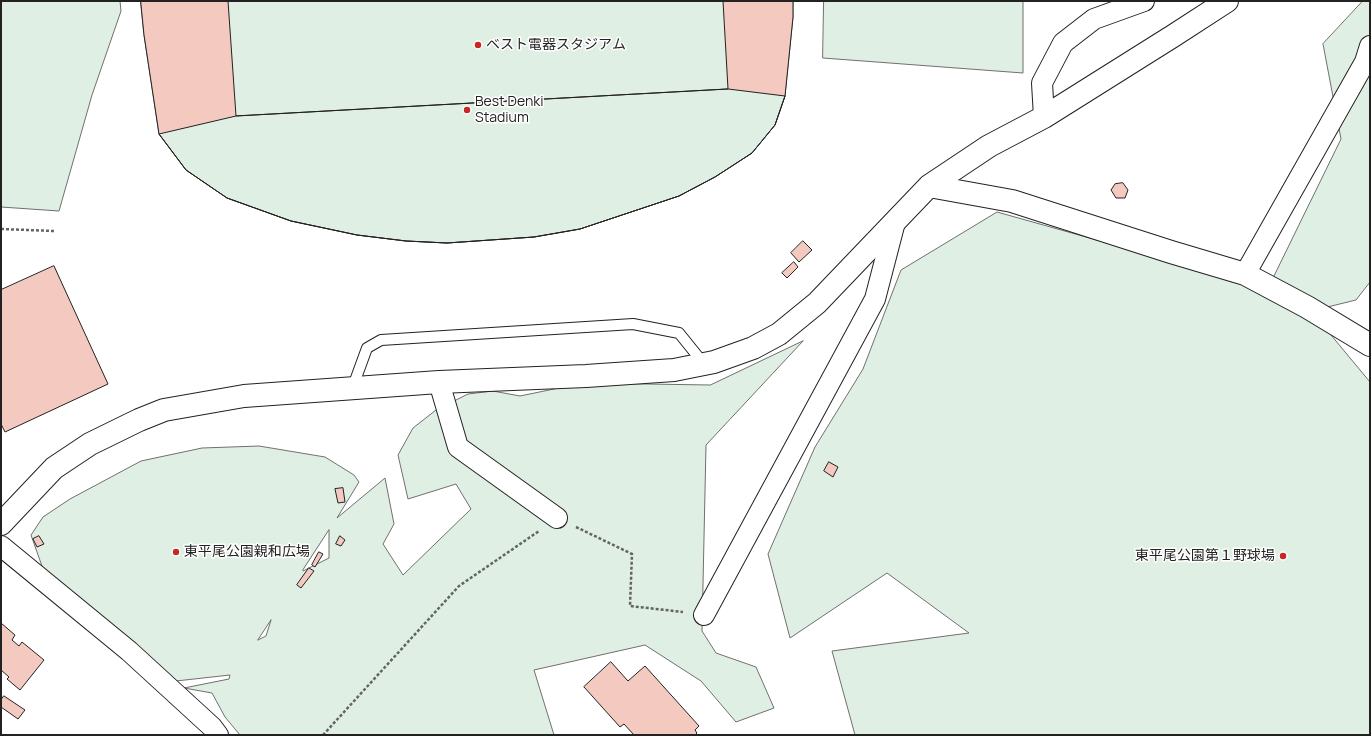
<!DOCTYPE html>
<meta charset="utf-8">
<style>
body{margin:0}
#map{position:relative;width:1371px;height:736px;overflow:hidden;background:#fff;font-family:Manrope,sans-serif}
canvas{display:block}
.frame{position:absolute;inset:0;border:2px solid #222;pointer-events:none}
</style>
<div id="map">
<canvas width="1371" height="736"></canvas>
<div class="frame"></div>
</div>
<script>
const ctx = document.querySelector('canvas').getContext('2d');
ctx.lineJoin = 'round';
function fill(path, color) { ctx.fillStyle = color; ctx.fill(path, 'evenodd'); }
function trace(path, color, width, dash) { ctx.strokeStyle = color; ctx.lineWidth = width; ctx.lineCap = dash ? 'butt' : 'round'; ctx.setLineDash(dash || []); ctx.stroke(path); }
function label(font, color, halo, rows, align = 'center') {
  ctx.font = font + ' Manrope,"Noto Sans JP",sans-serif'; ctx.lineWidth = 3; ctx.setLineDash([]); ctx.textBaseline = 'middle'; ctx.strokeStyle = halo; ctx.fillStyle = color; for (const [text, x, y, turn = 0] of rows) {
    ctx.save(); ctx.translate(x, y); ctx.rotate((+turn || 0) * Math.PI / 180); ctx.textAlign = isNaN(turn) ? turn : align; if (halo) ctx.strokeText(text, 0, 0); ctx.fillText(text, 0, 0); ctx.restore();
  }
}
const green = new Path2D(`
 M1,1h119l1,10 -29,84 -33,116 -58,-4z
 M141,1h652v16l-8,79 -10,29 -23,28 -37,24 -36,19 -99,33 -46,8 -87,6 -41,-2 -49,-6 -66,-14 -64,-23 -41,-28 -27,-36 -15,-99z
 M824,1h199v72l-200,-15z
 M1363,1h7v281l-14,18 -45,11 59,71v353h-515l-23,-84 137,-18 -82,-60 -97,65 -22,-84 47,-107 48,-78 38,-99 96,-58 196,55 79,13 69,-141 -18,-95z
 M803,341l-97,104 -4,186 14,22 40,14 18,41 -38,14 -35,-41 -56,-36 -111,25 20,65h-314l-15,-18 -13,-24 -28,-5 45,-9 1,-4 -54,6 -133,-112 -12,-34 12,-18 27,-18 71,-38 61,-13 57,-2 66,11 29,18 5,7 -22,36 48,-40 9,46 -11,20 20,31 68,-66 -15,-25 -48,15 -10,-44 15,-27 23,-18 32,-16 25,-3 27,5 63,-13 127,2zM329,530v28l-26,13v-1zM271,620l-5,16 -8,4z`);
fill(green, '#e0efe3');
trace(green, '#6f6f6f', 1);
const building = new Path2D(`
 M141,1h87l8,115 492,-27 -5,-88h70v16l-8,79 -10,29 -23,28 -37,24 -36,19 -99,33 -46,8 -87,6 -41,-2 -49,-6 -66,-14 -64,-23 -41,-28 -27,-36 -15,-99z
 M728,89l57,7 -10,29 -23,28 -37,24 -36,19 -99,33 -46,8 -87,6 -41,-2 -49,-6 -66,-14 -64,-23 -41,-28 -27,-36 77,-18z
 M1123,183l5,7 -3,8h-9l-5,-8 4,-6z
 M803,241l9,9 -13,12 -8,-9z
 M794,262l4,5 -11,11 -5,-5z
 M54,266l54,118 -103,48 -4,-8v-134z
 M829,462l9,5 -5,10 -9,-6z
 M343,488l2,14 -7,1 -3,-14z
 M39,536l5,8 -7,3 -4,-8z
 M340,536l5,4 -4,6 -5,-2z
 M319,552l4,2 -8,13 -3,-2z
 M309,568l5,3 -13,17 -4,-3z
 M1,623l14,12 -3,5 7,6 3,-4 22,18 -24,30 -13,-11 2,-2 -8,-7z
 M611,662l17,19 17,-15 54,60 -4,4 2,3 -2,2h-61l-10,-11 -4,3 -36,-40z
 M4,696l21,14 -7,9 -17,-12v-7z`);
fill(building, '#f3c9c0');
trace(building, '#222', 1);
const service = new Path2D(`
 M352,389l15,-41 14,-8 252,-16 46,9 25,31`);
const minor = new Path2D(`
 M1044,117l-2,-34 21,-40 31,-24 50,-18
 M1245,274l120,-212 5,-16
 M439,382l19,65 99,71
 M1,546l128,105 83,76 6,8
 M704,615l171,-316 20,-77`);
const tertiary = new Path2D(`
 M929,186l83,15 159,51 74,22 62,33 63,38
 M1,524l53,-56 36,-24 49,-24 25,-10 80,-14 195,-14 147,-6 88,-6 40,-8 39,-14 26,-14 38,-31 112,-117 60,-40 55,-29 129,-81 54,-35`);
trace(service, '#222', 12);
trace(minor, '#222', 22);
trace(tertiary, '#222', 24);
trace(new Path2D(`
 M1,229l53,2
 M576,527l56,27 -2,52 53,6
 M323,735l136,-149 80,-55`), '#646464', 2.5, [3, 2]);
trace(service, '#fff', 10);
trace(minor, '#fff', 20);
trace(tertiary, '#fff', 22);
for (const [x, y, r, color] of [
 [478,45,4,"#c62828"],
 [467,110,4,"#c62828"],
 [176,552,4,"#c62828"],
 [1283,556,4,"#c62828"]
]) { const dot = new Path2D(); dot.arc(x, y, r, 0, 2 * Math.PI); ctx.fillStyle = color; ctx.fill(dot); trace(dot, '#fff', 1.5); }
label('14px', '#222', '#fff', [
 ["ベスト電器スタジアム",486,45],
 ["Best Denki",475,102],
 ["Stadium",475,118],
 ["東平尾公園親和広場",184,552],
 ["東平尾公園第１野球場",1275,556,"right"]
], 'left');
</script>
